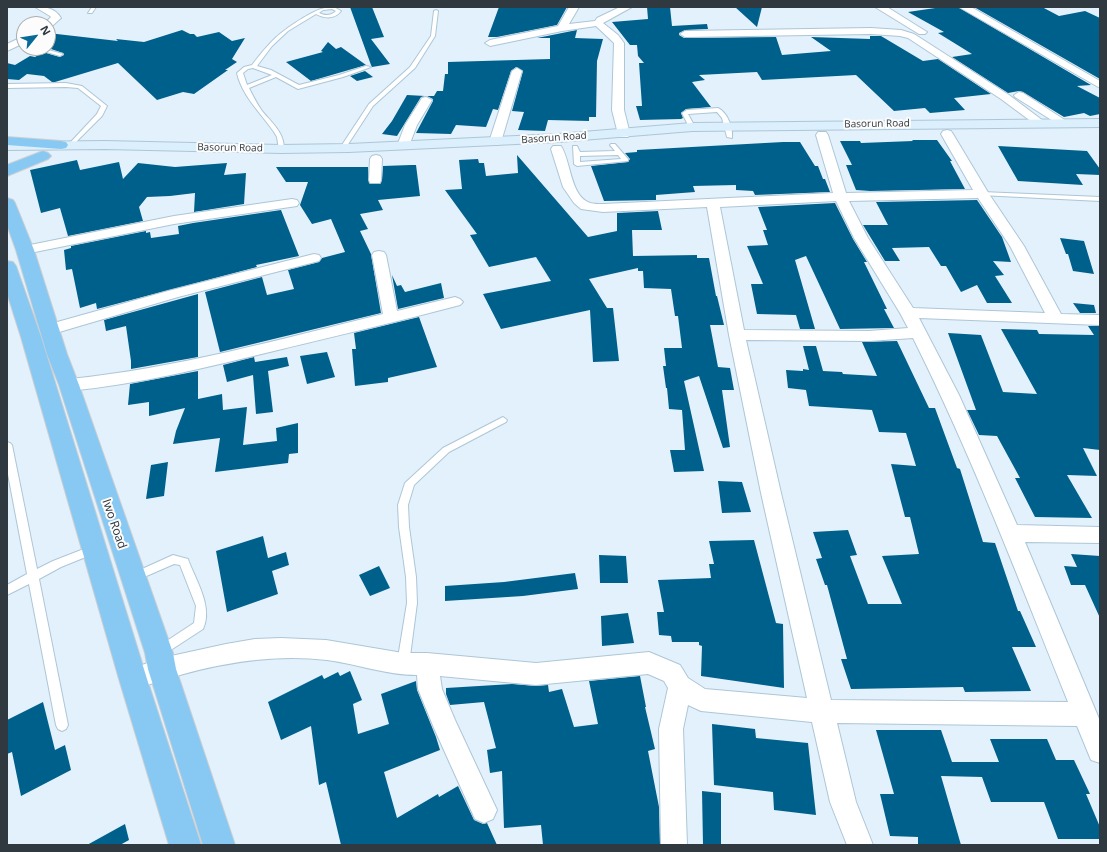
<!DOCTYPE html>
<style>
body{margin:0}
#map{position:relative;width:1107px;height:852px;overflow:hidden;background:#e2f1fc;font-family:"Open Sans",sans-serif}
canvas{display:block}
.frame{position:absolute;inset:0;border:8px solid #2f393f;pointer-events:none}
.north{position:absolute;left:16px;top:16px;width:40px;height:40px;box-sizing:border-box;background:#fcfcfc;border:1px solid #aaaeb0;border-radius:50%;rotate:60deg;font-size:11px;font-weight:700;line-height:16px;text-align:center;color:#2f393f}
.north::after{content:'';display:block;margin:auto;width:14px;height:18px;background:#076a99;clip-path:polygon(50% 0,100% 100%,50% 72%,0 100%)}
</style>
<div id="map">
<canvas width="1107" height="852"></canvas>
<div class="frame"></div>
<div class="north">N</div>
</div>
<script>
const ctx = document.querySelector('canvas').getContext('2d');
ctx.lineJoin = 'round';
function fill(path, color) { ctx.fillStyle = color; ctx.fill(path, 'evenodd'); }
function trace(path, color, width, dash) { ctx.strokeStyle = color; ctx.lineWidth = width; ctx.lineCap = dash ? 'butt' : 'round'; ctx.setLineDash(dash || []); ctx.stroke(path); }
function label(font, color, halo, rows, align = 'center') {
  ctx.font = font + ' "Open Sans",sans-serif'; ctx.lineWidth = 4; ctx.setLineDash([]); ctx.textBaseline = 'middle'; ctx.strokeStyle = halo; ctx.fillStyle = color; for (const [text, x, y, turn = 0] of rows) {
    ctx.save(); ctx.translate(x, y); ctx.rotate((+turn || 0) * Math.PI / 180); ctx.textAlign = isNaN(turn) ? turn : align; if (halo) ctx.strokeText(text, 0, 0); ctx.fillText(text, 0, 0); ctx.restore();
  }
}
fill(new Path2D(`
 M350,7h22l12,30 -13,2 19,25 -18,3 -1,-2z
 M499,7h68l-10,18 -60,12h-9z
 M647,7h23l2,19 35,-2 1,5 -23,1 -6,3v2l5,3 92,-1 6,18 49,-4 -20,-14 59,2v-3h11l42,25 15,-2 53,35 -37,4 11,12 -35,3 -5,-5 -31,3 -38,-36 -94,5 -5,-8 -58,3 6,5 -13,2 19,25 -25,2 -5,4 2,5 -2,1 -41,1 -4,-14h6l-3,-43h5l-6,-7 -1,-11h-7l-18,-23 36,-3z
 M735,7h27l-5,20z
 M942,7h16l133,78 -14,1 23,12v16l-10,2 -6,-3 -20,4 -41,-25 -4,-1 -11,2 -56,-36 20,-3 -34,-21 6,-1 -36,-20z
 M974,7h68l17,9 26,-5 15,7v61z
 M182,30l8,4h4l3,3 22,-5 13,9 13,-3 -13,21 5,3 -12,8h3l-34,24 -11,-2 -26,8 -39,-37 -63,19h-3l-8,-6 -17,-2 -8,6 -12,-1v-16l8,2 15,-9 5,1 8,-5 17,5 4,-2 -1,-2 -15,-5v-15l70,8 -2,-2 28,3z
 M577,30l-2,8 28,1 -6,22 -1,56h-7v4l-41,-1 -3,11 -27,-1 6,-18 -12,-1 11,-40 -7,-4 -5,4 -13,39 -5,-1 -7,18 -30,-2 -5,9 -35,-1 17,-32v-2l-6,-3h7l3,-5h6l2,-17h3v-12l102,-3v-21h-13z
 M328,42l8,7 5,-2 25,18 -55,16 -25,-19 37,-10 -2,-1z
 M365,71l8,6 -16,4 -7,-5z
 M407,95l18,1 -4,1 -24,39 -15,-2 10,-13z
 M912,140h25l15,21h-2l15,28 -95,2 -14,-1 -10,-25h6l-12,-24h20l1,2 52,-2z
 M783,142h17l15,24h3l5,13h2l5,13 -75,3 -2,-4 -17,-1v-5l-43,1 2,6 -39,3v5l-52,1 -13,-35 37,-4 2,-3 -5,-6 12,-1v-2z
 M998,146l89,5 13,18v6l-24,-1 7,11 -65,-4z
 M517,155l71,82 29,-6v-18l41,-2 4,19h-30l1,26 64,-1v3h12l7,38h1l7,29h-14l8,42 12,1 4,22h-12l8,57 -7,1 -24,-72 -15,5 20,90 -30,1 -4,-22h15l-3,-40 -13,-1 -2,-21h-1l-3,-22h3l-2,-18h18l-4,-32h-3l-4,-27 -27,-1 -1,-17h-5v-3l-49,11 18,29h6l6,53 -26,1 -3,-52 -89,19 -18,-35 68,-13 -15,-24 -47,10 -19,-32 7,-1 -32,-44 17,-1 -3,-29 19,-1 1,4h5l2,13 32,-3z
 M77,160l3,10 39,-8 4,17 15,-16 37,4 52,-4 -3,12 22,-2 -2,31 -50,8 1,-19 -25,3 -23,1 -8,10 4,14 -75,15 -8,-28 -19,5 -11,-43z
 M411,165h5l4,31 -42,4 5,10 -23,4 8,15 -8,2 11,23 10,59 -161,39 -15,-60 57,-15 5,18 27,-6 -6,-19 31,-8 3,-4 23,-6 -14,-33 -19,5 -12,-19 8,-23h-22l-10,-15h92l1,16 11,1 2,-4 1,-14z
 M977,200l25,37 9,25 -18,-1 11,14 -9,1 17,27h-25l-10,-18 -16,7 -15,-26h-5l-12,-19 -37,1 8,13h-15l-22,-36h25l-12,-23z
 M835,203l18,36 14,23h-3l23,47h-3l10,19 -54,1 -34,-73 -11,4 20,69h-15l-4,-14 -39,-1 -6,-30h12l-16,-38 21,-1 -5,-15h4l-9,-23z
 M281,210l18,46 -43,9 1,2 -160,42 -1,-6 -16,5 -8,-39 -6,1 -2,-20 7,-2v-2l75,-15v2l4,-1 1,6 28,-4 -1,-8 15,-3z
 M1060,238l24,3 10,33 -21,-3 -5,-17h-2z
 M392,275l5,11 4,-1 4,7 36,-9 3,15 -46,11z
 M198,294v63l-67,12v-8l-5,-35 -20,5 -2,-11z
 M1073,303l21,2 2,8h-16z
 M419,317l18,50 -49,11v4l-33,4 -3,-37h4l-2,-16z
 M1088,326h12v124l-17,-2 14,28 -30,-1 25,43 -57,-1 -20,-39h5l-23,-42 -18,-1 -12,-25h9l-28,-77 33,2 22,57 34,2 -36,-65 36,1 2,4 55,1z
 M897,341l32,67h6l22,60 3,1 23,73 12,1 23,68h2l16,36h-24l19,44 -66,1 -2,-5 -112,2 -10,-30h6l-20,-74h-2l-9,-26 6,-1 -9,-26 35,-2 9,25 -7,1 18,48h34l-20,-48 37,-2 -9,-37h-5l-14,-53 25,2 -10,-33 -27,-1 -7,-22 -63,-4 -3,-16 -18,-2 -2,-18 17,1v-2l6,1 -6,-24h13l7,25 19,1 1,2 34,2 -15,-34z
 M327,352l8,25 -28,7 -7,-28z
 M254,357l1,5 32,-5 2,9 -21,5 5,41 -17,2 -3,-39 -26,7 -4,-17z
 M198,371v28l24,-5 1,16 24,-3 -4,38 34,-4 -1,-13 22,-5v30l-9,1 -1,9 -73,9 5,-34 -47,6 3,-13 9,-23 -36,8v-14l-21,3 2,-21z
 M168,462l-4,34 -18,3 5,-34z
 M718,481l24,1 9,30 -29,1z
 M263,536l5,22 18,-6 3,13 -17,6 6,23 -51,18 -11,-61z
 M754,540l22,83 7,1 1,64 -83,-12 1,-30 -3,-1v-3h-27l-1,-6 -12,-1 -2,-23h7l-6,-32 53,-2 -2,-14h5l-5,-23z
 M1071,554l29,2v62l-15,-33h-14l-7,-19 13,1z
 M599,555l27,1 2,27h-28z
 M379,566l11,22 -20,8 -11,-21z
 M575,573l3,16 -55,7 -78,5v-15l59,-4z
 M628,613l6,30 -32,3 -1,-30z
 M350,671l12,29 -9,4 5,30 31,-10 -8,-30 35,-13 1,9 19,47 4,13 -56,22 13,46 41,-24 1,3 19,-11 16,34 9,4 4,-1 10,22h-156l-15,-63 -7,3 -8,-59 -30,14 -13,-38 54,-27 2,4 14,-7 2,4z
 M640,676l6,31h-1l10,42 -7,2 11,56 1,38h-117l-2,-20 -37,3 -2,-57 -12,2 -3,-23 9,-2 -12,-46 -34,3 -4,-11v-6l66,-4 24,2 12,-1 1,7 13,-3 12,38 24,-3 -9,-43z
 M43,702l12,48 10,-5 6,25 -50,26 -9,-44 -5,2v-34z
 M712,724l43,5 1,9 52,5 8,72 -42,-5 -1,-18 -59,-7z
 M876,730h65l11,32h47l-9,-23h57l9,21h18l16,34h-4l14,33v12h-42l-14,-37h-53l-9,-25 -41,-1 20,69h-43v-8l-28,-1 -10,-42h14z
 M702,791l19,2v52h-18z
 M125,824l4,16 -9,5h-33z`), '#00608c');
const lane = new Path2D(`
 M92,7h4l-4,6h-4z
 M334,7l7,4c-6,8 -16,8 -25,3l-28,17 -16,15 -15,20 14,4 28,15 40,-10 27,-9 5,1 -28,10 -45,12 -22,-12 -27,11c4,8 8,16 13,23 10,12 22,21 22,38l-5,1 -2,-13 -3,-5c-13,-19 -32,-36 -37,-59l7,-6 8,-2c17,-22 27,-33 51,-47 11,-6 17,-11 31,-11zM332,9l4,2c-5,5 -11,5 -17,2l4,-3zM253,68l19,7 -25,10 -4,-12 5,-4z
 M436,10l2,1 -3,25 -20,32 -42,38 -28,43h-4l-1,-1 29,-44 41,-37 21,-31 3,-25z
 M33,48h8l22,6 -3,2z
 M66,83l16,3 25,20 -5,10 -32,32 -3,-2 1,-1 29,-31 4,-8 -23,-18 -12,-1 -59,1v-4z
 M718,108c10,5 15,20 14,30l-5,-1 -5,-19 -5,-6 -29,2 7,13 -3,2 -3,-2 -7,-14 5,-3z
 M611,144h4l13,15v2l-51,5 -3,-2 -1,-18h4l3,6 35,-1 -5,-6zM618,155l3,4 -41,3v-6z
 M982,192l118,5v4l-120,-6 -1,-1z
 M503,417l4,3 -1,2 -57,30 -35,33 -6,20 1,22 7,50 1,26 -8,61 -2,4 -4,1 -4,-1 -2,-4 10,-61 -1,-26 -7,-50 -1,-22 7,-22 38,-35z
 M7,442l3,1 2,2 25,124 16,-8 41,-16 4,1 1,3 -1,3 -37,15 -22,12 29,146 -2,4 -4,2 -4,-2 -2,-4 -27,-141 -22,11v-10l20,-11 -20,-105z
 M173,555l15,4 1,3c8,20 24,46 14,67l-43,28 -4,-1 -2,-4 2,-4 38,-25 2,-17 -16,-41 -6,-1 -39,17 -4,-1 -1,-3 1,-3z`);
const street = new Path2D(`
 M35,7c11,0 20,1 26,11l-10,9 -3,1v-4h-4l7,-7 -1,-1z
 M569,7h10l-10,17 26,-3 2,-3 23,-11h12l-29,16 15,12 6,8v67l6,24 -2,3h-8l-2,-3 -6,-24 2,-67 -18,-17 -34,5 -72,15 -5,-3 5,-3 68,-14z
 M875,7h12l40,25 -2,2h-6z
 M959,7h12l129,74v7z
 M871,28l30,2 13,4 95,61 37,28 -2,2h-8l-35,-26 -93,-61 -8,-2 -29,-2 -186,3 -5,-3 5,-3z
 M24,36v7l-17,8v-7z
 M517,68l5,3 -21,71 -2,3h-8l-2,-3 23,-71z
 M1019,92l4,1 48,31 -2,2h-8l-46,-29 -1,-2z
 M426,97l6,3 -15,25 -8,21 -2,3h-8l-2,-3 8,-21 17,-27z
 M947,130l4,1 2,3 36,60 35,52 37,68 39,1v10l-181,-7 40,77 58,130 83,2v16l-75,-1 75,179v42l-9,-3 -14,-34 -240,-3 19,79 17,43h-26l-17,-43 -18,-80 -111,-11 -13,-6 -5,24 4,116h-26l-2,-116 9,-41 -4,-7 -16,-7 -112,11 -96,-9 2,13 13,31 42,90 -4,9 -9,4 -9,-4 -41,-91 -16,-39 -1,-14c-31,0 -60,-11 -90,-15 -66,-8 -133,8 -194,30l-8,-3 -4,-8 4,-8 37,-13 64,-14 29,-5 26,-1 45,2 77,13h24l109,10 113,-11 31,13 8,13 17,11 102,9 -46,-205 -32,-158 -22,-128 -104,5 -22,-3 -7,-6 -11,-16 -12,-38 2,-3h8c10,15 9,50 29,57 4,1 9,1 13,1l230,-11 -17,-58 2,-3h8l2,3 18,58 127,-3 -32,-56 2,-3zM978,198l32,48 35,67 -132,-5 -45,-70 -19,-37zM836,201l18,37 46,75 8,15 -39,3 -125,-1 -24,-123zM913,338c59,118 106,242 155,364l-237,-2 -50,-207 -35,-153 123,1z
 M376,155l4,1 2,3 -1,21 -1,3h-10l-1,-3 1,-21 2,-3z
 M292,199l5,1 2,3 -2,3 -123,18 -149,30 -5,-1 -2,-3 2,-3 5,-1 149,-30z
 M379,251l5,1 2,3 11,56 58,-14 5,2 3,3 -3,3c-60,16 -121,30 -182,45 -69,17 -138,34 -209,41l-6,-2 -3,-4 3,-4 6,-2c104,-10 212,-40 314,-65l-11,-59 2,-3z
 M314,254l5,1 2,3 -2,3 -141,36 -129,38 -6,-1 -2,-4 2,-4 125,-35z`);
const secondary = new Path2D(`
 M1100,119v8l-408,4 -134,11 -209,10 -68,1 -176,-4 -98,1v-8l98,-1 176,4 68,-1 209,-10 134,-11z`);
const highway = new Path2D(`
 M7,137l54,4 5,1 2,3 -2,3 -5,1 -54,-4z
 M43,151l5,2 3,3 -3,3 -41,17v-11z
 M7,198l6,2 2,3 19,47 33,104 12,31 94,268 3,16 59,176h-32l-55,-176 -3,-16 -86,-268 -12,-31 -31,-104 -9,-25z
 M7,261l6,1 3,4 25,71 106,342 54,166h-32l-50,-166 -98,-342 -14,-44z`);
trace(lane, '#adc6d6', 2);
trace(street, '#adc6d6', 2);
trace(secondary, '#adc6d6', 2);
trace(highway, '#cdcfd1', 2);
fill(lane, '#fff');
fill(street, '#fff');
fill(secondary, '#dbeffc');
fill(highway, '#88c9f4');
label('10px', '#2f393f', '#fcfcfc', [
 ["Basorun Road",877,124,-1],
 ["Basorun Road",554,138,-4],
 ["Basorun Road",230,148,1]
]);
label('12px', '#2f393f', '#fcfcfc', [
 ["Iwo Road",114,524,71]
]);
</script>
